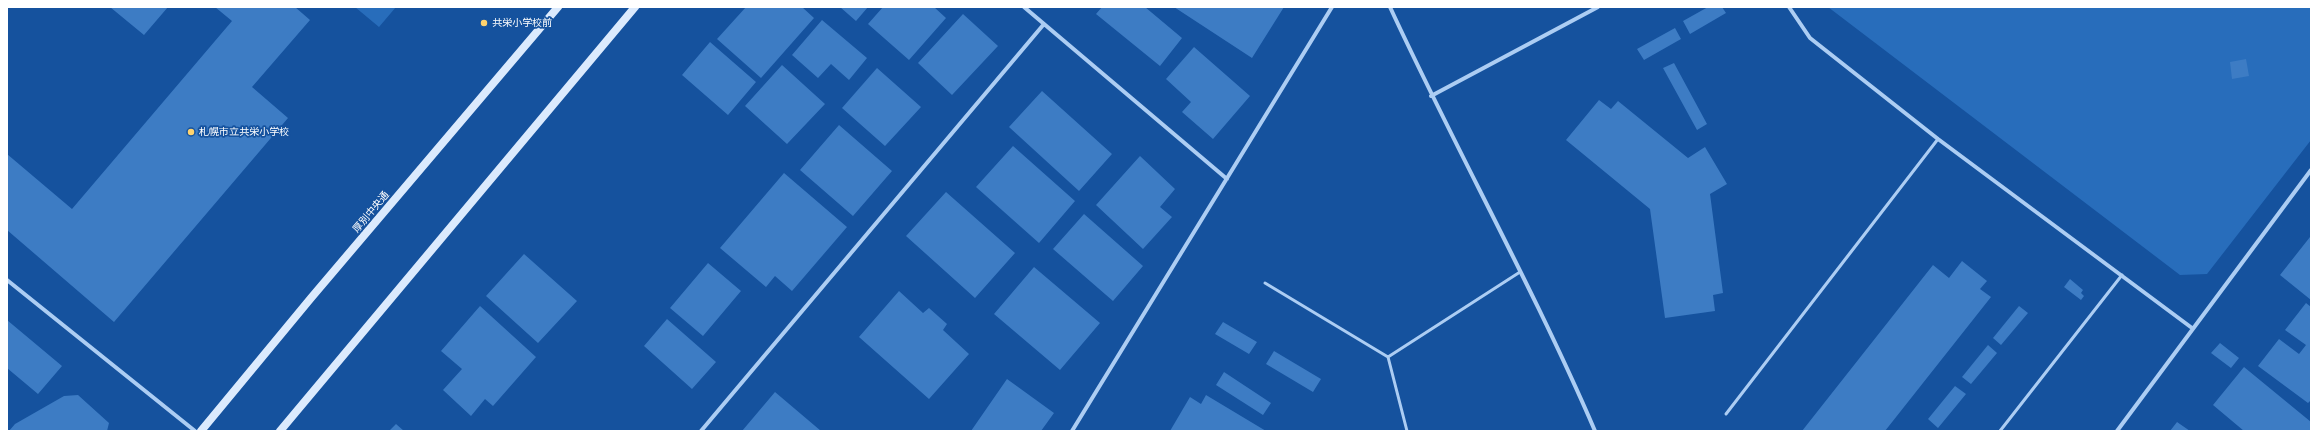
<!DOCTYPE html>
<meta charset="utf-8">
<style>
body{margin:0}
#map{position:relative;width:2318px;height:438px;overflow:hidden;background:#15529e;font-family:"Public Sans",sans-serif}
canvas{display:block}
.frame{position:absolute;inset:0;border:8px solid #fff;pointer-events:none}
</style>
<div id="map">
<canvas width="2318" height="438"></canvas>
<div class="frame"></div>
</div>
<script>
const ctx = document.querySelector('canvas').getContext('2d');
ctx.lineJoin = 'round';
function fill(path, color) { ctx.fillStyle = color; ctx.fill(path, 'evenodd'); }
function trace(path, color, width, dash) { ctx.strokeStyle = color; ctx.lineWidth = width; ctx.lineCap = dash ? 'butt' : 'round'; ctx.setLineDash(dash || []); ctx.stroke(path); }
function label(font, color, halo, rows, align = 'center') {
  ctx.font = font + ' "Public Sans","Noto Sans JP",sans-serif'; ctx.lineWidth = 3.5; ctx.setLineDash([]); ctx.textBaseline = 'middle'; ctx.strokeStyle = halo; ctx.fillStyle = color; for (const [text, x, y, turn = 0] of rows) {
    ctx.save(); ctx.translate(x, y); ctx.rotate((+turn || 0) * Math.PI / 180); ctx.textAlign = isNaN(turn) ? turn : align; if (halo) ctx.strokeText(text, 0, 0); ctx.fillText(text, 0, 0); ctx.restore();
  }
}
fill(new Path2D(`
 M355,7h41l-17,20z
 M1828,7h483v133l-104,134 -27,1z`), '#286dbb');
fill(new Path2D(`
 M110,7h58l-24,28z
 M215,7h80l15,13 -58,67 36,31 -174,204 -107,-92v-76l65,55 160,-188z
 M746,7h56l12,11 -53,60 -44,-39z
 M840,7h28l-12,14z
 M883,7h51l12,11 -37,42 -41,-36z
 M1102,7h43l37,31 -22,28 -64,-52z
 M1174,7h110l-32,51z
 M1708,7h14l4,6 -36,21 -7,-13z
 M963,14l35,32 -46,49 -34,-32z
 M822,20l45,38 -18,22 -18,-16 -13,14 -26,-23z
 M1675,28l6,11 -37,21 -7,-11z
 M710,42l46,40 -28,33 -46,-40z
 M1194,47l56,49 -37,43 -31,-27 9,-10 -25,-23z
 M2246,59l3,17 -17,3 -2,-17z
 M1674,63l33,61 -10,6 -34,-62z
 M782,65l43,39 -38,40 -42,-38z
 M877,68l44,39 -36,39 -43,-38z
 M1042,91l70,63 -33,37 -70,-64z
 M1599,100l12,9 7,-8 70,57 17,-11 22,37 -17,10 13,99 -10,2 2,16 -50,7 -15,-109 -84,-69z
 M839,125l53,46 -39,45 -53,-46z
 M1013,146l62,55 -36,42 -63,-56z
 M1140,156l35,33 -15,18 12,10 -29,32 -47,-44z
 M784,173l63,54 -55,64 -17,-15 -9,11 -46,-39z
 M946,192l69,61 -40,45 -69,-62z
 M1084,214l59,52 -30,35 -60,-52z
 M2310,237l1,1v62l-31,-25z
 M524,254l53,47 -39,42 -52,-47z
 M1962,261l25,20 -7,8 11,8 -106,134h-83l131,-166 16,13z
 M708,263l33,28 -38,45 -33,-28z
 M1034,267l66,56 -40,47 -66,-56z
 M2070,279l13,11 -2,3 3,3 -3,4 -17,-13z
 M899,291l24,22 6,-5 18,16 -4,6 26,24 -40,45 -70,-62z
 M2306,303l5,4v93l-3,3 -50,-37 21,-27 20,15 7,-9 -21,-15z
 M480,306l56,51 -43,49 -8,-7 -14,17 -28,-26 19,-21 -21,-18z
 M2019,306l9,7 -27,32 -8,-7z
 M667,319l49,43 -24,27 -48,-43z
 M7,320l55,46 -24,28 -31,-26z
 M1223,322l34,20 -8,12 -34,-20z
 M2220,343l19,15 -8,10 -20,-15z
 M1988,345l9,8 -26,31 -9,-7z
 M1274,351l47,28 -8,13 -47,-28z
 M2244,367l67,55v9h-67l-31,-26z
 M1224,372l47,31 -8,12 -47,-30z
 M1007,379l47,34 -13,18h-70z
 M1955,386l11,8 -28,34 -10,-9z
 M775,392l46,39h-79z
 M78,395l31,28 -2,8h-98l6,-7 49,-28z
 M1206,395l60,36h-96l20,-34 11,7z
 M2177,422l13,9h-20z
 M396,424l8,7h-15z`), '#3d7cc4');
trace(new Path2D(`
 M1265,283l123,74 19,74
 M1388,357l132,-85
 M1726,414l212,-275
 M2000,431l122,-156`), '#accdf3', 3);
trace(new Path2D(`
 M1024,7l203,172
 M1390,7c66,143 143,280 205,424
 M1789,7l21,31 128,101 254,189
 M1431,96l167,-89
 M7,280l188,151
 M701,431l343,-407
 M1072,431l260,-424
 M2117,431l194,-261`), '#accdf3', 4);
trace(new Path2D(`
 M201,431l110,-133 247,-291
 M280,431l355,-424`), '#dbeafd', 8);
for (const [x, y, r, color] of [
 [484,23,4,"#ffd36e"],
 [191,132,4,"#ffd36e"]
]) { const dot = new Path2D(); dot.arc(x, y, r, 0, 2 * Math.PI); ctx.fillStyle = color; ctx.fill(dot); trace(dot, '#15529e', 1.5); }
label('10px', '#fff', '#15529e', [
 ["共栄小学校前",492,23],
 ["札幌市立共栄小学校",199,132]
], 'left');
label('10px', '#fff', '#15529e', [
 ["厚別中央通",371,212,-50]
]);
</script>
